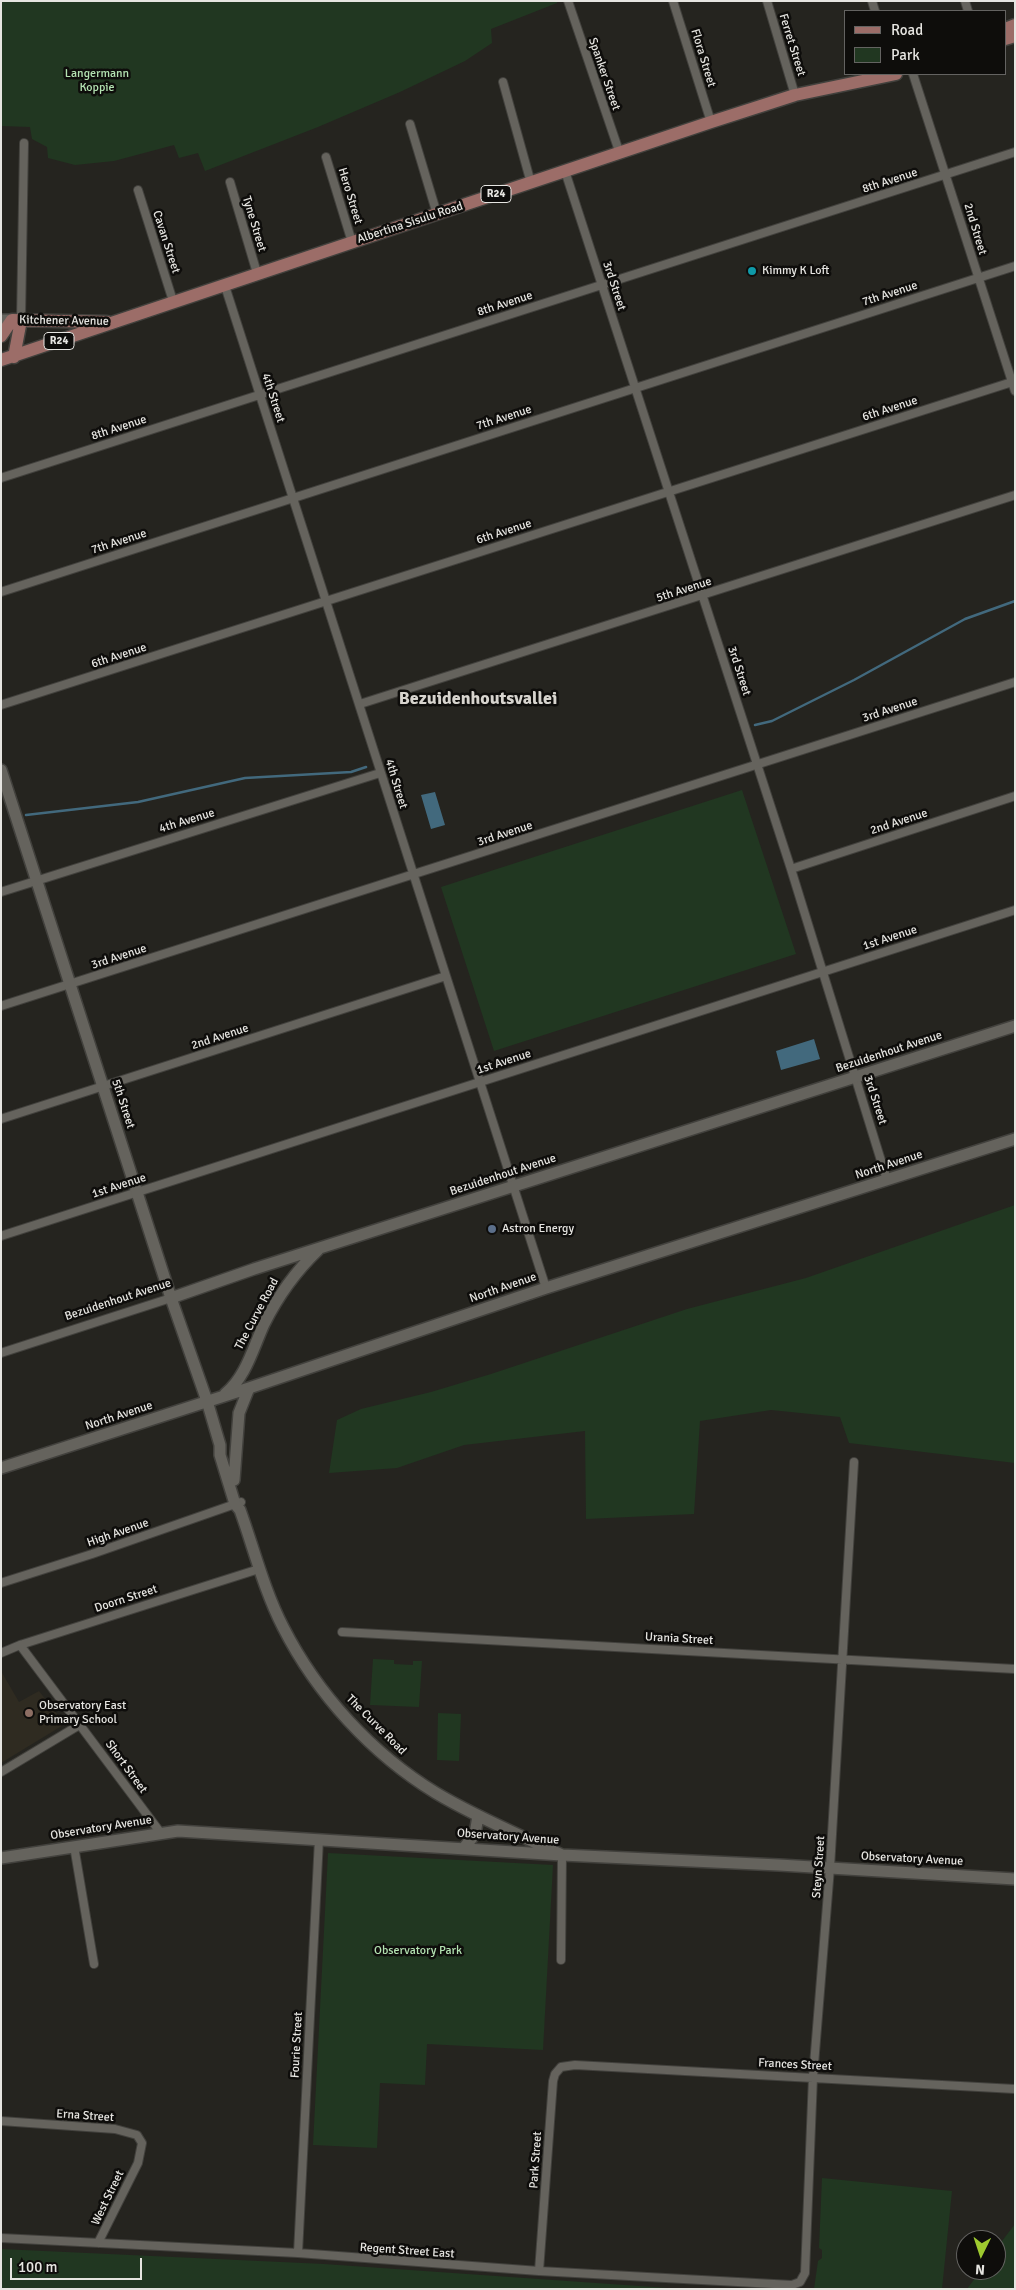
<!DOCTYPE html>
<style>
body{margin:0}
#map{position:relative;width:1016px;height:2290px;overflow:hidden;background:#25241f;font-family:Signika,sans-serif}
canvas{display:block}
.frame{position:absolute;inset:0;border:2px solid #e6e5e1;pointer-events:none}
.legend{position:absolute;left:844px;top:10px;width:162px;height:65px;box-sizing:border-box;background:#0e0d0b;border:1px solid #646361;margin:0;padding:6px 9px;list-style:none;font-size:15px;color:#e6e5e1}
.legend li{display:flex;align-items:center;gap:10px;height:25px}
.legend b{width:25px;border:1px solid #646361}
.north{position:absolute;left:956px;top:2230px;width:50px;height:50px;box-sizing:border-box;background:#0e0d0b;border:1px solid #646361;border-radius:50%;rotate:184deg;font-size:14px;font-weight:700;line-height:20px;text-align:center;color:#e6e5e1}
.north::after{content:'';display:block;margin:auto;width:18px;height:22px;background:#9eca2f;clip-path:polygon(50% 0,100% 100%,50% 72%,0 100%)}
.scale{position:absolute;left:10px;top:2258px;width:132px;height:22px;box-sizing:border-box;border:2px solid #e6e5e1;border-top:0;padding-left:6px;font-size:15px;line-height:18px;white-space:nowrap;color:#e6e5e1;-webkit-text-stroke:4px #0e0d0b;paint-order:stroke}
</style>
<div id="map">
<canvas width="1016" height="2290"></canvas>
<div class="frame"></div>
<ul class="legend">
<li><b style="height:6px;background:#9c6d68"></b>Road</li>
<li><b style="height:14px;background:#213721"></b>Park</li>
</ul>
<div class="north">N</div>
<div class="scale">100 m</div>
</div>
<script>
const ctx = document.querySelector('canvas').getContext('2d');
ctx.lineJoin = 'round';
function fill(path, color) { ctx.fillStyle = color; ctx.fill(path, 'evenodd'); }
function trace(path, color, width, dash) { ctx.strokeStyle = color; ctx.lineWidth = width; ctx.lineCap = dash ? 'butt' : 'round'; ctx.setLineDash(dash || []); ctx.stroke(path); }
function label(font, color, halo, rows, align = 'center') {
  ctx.font = font + ' Signika,sans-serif'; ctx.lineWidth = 5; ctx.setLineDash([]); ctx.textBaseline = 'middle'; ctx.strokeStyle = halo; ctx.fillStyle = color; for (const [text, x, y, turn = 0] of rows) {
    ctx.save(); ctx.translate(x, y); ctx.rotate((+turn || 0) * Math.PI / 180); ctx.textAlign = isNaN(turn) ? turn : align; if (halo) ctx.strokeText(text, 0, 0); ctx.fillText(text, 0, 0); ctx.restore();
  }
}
fill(new Path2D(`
 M1,1671l18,31 20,-11 26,33 -64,39z`), '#2f2b21');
fill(new Path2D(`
 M1,1h556v2l-66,26 1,14 -27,18 -65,31 -82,35 -113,44 -7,-18 -19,5 -5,-13 -60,16 -39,4 -27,-7 -1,-11 -15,-8 -2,-12 -29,-1z
 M742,790l54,164 -302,97 -53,-164z
 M1015,1205v258l-166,-20 -9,-26 -69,-7 -71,11 -6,93 -108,5 -1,-88 -121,14 -67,23 -68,5 8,-53 24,-11 70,-17 60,-18 196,-65 119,-31z
 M373,1659l21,1v4l19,1v-4h9l-3,46 -49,-2z
 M438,1713l23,1 -2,47 -22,-1z
 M328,1853l225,12 -10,185 -116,-6 -2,41 -45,-2 -3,65 -64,-3z
 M822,2178l130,13 -10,98h-128l4,-28 4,-3v-8l-3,-2z
 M1015,2224v65h-48l14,-19h15v-21z
 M1,2249l323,15 358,25h-681z`), '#213721');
fill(new Path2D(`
 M435,792l10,33 -14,4 -10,-34z
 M814,1039l6,20 -39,11 -5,-19z`), '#42697d');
trace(new Path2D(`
 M755,725l17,-4 82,-41 111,-61 50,-18
 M26,815l112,-13 107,-24 106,-6 15,-5`), '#42697d', 2.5);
const street = new Path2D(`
 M568,1l52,153
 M673,1l38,121
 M767,1l28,94
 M872,1l3,10
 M965,1l3,10
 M913,74l102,317
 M503,82l28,101
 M410,124l27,90
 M326,157l26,85
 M565,171l226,698 96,311
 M230,182l27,91
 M138,190l35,111
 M225,286l321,1002
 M21,320l3,-177
 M1,478l1014,-326
 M1,592l1014,-326
 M360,704l655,-209
 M1,705l1014,-324
 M791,869l224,-73
 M1,892l379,-119
 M1,1006l1014,-324
 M1,1119l445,-143
 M1,1236l1014,-326
 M1,1353l170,-55
 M1,1583l91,-29 149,-52
 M342,1632l673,37
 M20,1645l140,187
 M1,1653l19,-8 239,-76
 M1,1772l80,-48
 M74,1846l20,118
 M561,1960l1,-105
 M1,2121l114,8 22,6 5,8 -4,20 -40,80
 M1,2238l297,15 241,18 253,14 8,-3 5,-9 8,-196 17,-209 24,-406
 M298,2253l21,-414
 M539,2271l14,-190 2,-7 6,-7 14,-2 440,24`);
const secondary = new Path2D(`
 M1,320h11
 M1,770l170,528 36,103 13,44v10l15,49 5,6c14,39 24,80 43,117 34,67 89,127 153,166 40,24 84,42 126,62
 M171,1298l83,-29 761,-243
 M225,1394c21,-17 28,-46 39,-70 14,-28 32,-53 54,-74
 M1,1468l248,-80 297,-100 469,-149
 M234,1480l5,-67 10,-25
 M464,1848l11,-14 3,-18
 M1,1858l177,-27 384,24 217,10 236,14`);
const primary = new Path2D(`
 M1005,29l10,-4
 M1005,39l10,-3
 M1,336l11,-16 95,2
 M14,357l7,-37
 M1,360l710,-238 84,-27 101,-21`);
trace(street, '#42413d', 10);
trace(secondary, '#42413d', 14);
trace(primary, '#42413d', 15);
trace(street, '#65635d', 8);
trace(secondary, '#65635d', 11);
trace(primary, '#9c6d68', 12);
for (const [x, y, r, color] of [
 [752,271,5,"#0f9aa8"],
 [492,1229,5,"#5c6f8a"],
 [29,1713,5,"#8d6e63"]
]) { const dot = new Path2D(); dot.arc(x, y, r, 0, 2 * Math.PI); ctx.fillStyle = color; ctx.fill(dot); trace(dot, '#0e0d0b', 2); }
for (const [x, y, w] of [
 [496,194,30],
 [59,341,30]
]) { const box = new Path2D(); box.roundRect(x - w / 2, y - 8.5, w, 17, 4); ctx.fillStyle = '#0e0d0b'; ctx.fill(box); trace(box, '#e6e5e1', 1); }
label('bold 11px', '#e6e5e1', null, [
 ["R24",496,194],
 ["R24",59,341]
]);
label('12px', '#e6e5e1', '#0e0d0b', [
 ["Ferret Street",792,45,73],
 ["Flora Street",703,58,73],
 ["Spanker Street",604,74,71],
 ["8th Avenue",890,181,-18],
 ["Hero Street",350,196,73],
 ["Albertina Sisulu Road",410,223,-18],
 ["Tyne Street",254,224,73],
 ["2nd Street",975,229,73],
 ["Cavan Street",166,242,72],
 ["3rd Street",614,286,72],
 ["7th Avenue",890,294,-18],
 ["8th Avenue",505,304,-18],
 ["Kitchener Avenue",64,321,1],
 ["4th Street",273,398,72],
 ["6th Avenue",890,409,-18],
 ["7th Avenue",504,418,-18],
 ["8th Avenue",119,428,-18],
 ["6th Avenue",504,532,-18],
 ["7th Avenue",119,542,-18],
 ["5th Avenue",684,590,-18],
 ["6th Avenue",119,656,-18],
 ["3rd Street",739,671,72],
 ["3rd Avenue",890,710,-18],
 ["4th Street",396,784,73],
 ["4th Avenue",187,821,-17],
 ["2nd Avenue",899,822,-18],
 ["3rd Avenue",505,834,-18],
 ["1st Avenue",890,938,-18],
 ["3rd Avenue",119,957,-18],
 ["2nd Avenue",220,1037,-18],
 ["Bezuidenhout Avenue",889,1052,-18],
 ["1st Avenue",504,1062,-18],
 ["3rd Street",875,1100,72],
 ["5th Street",123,1104,72],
 ["North Avenue",889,1165,-18],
 ["Bezuidenhout Avenue",503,1175,-18],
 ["1st Avenue",119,1186,-18],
 ["North Avenue",503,1288,-19],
 ["Bezuidenhout Avenue",118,1300,-18],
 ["The Curve Road",257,1314,-62],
 ["North Avenue",119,1416,-18],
 ["High Avenue",118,1533,-19],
 ["Doorn Street",126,1599,-18],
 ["Urania Street",679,1639,3],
 ["The Curve Road",376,1725,45],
 ["Short Street",126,1767,54],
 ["Observatory Avenue",101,1828,-9],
 ["Observatory Avenue",508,1837,4],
 ["Observatory Avenue",912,1859,3],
 ["Steyn Street",819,1867,-86],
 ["Fourie Street",297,2045,-87],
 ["Frances Street",795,2065,3],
 ["Erna Street",85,2116,4],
 ["Park Street",536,2160,-86],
 ["West Street",108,2198,-64],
 ["Regent Street East",407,2251,4]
]);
label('12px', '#b4e3b2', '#0e0d0b', [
 ["Langermann",97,74],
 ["Koppie",97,88],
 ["Observatory Park",418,1951]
]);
label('12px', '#e6e5e1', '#0e0d0b', [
 ["Kimmy K Loft",762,271],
 ["Astron Energy",502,1229],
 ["Observatory East",39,1706],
 ["Primary School",39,1720]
], 'left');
label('bold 18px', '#d7d4ce', '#0e0d0b', [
 ["Bezuidenhoutsvallei",478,699]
]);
</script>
